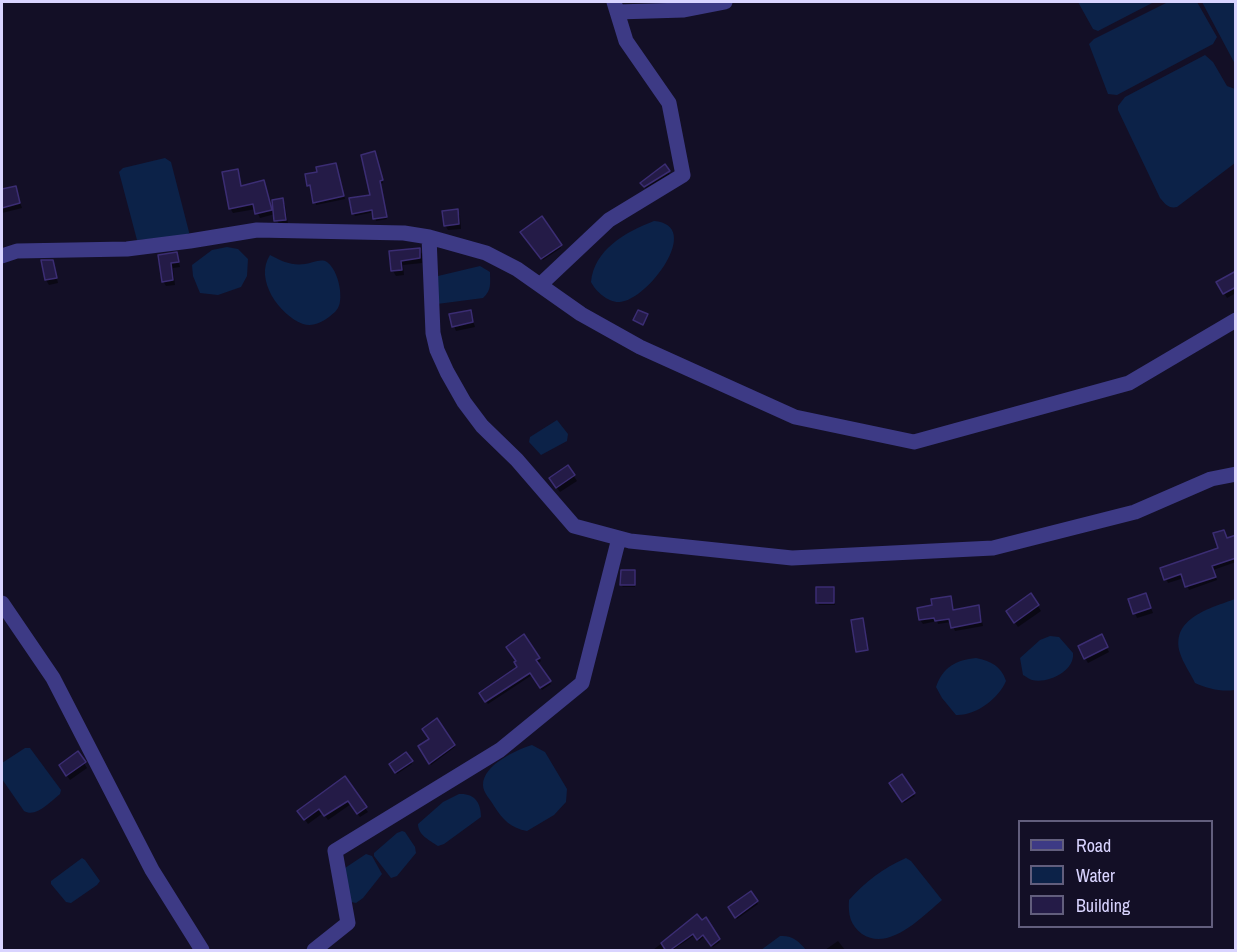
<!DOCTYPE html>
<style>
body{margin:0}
#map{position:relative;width:1237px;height:952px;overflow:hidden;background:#130f26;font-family:"Archivo Narrow",sans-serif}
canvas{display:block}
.frame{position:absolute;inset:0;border:3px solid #d9d4ff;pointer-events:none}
.legend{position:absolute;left:1018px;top:820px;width:195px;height:108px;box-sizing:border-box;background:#130f26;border:2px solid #625e7d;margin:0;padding:8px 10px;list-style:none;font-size:18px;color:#d9d4ff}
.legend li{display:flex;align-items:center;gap:12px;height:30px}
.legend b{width:30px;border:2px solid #625e7d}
</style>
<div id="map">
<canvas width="1237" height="952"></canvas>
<div class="frame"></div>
<ul class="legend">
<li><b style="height:8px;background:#3d3a85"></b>Road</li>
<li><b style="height:16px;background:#0c2248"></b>Water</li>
<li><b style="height:16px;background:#241b47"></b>Building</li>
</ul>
</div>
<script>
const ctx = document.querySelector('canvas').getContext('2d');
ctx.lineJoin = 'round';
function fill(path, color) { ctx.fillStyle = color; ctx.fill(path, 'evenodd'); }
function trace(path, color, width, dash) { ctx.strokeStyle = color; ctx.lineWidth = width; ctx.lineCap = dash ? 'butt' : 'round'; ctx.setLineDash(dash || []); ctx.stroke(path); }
fill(new Path2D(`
 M1078,2h76l-56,29 -5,-2z
 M1168,2h29l20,35 -4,7 -96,51 -9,-1 -19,-50 5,-5z
 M1202,2h33v62z
 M1205,55l8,7 14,24 8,3v74l-58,44c-8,2 -12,-3 -17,-9l-42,-88v-4l7,-9z
 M165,158l6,4 18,70v4l-52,4 -18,-68 4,-4z
 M654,221c50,4 -6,79 -34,81 -11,1 -24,-10 -29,-20 3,-32 34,-50 63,-61z
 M227,247l11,2 10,10 -1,17 -6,11 -23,8 -18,-2 -7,-17 -1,-11 20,-15z
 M270,255c11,6 22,11 35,9 7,-1 16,-6 22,-2 8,6 12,19 13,28 1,14 0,19 -11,27 -7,5 -16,10 -26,7 -24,-9 -49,-45 -33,-69z
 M480,266l10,6c0,11 2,18 -7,26l-46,6 1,-28z
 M557,420l11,14 -1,7 -26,14 -12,-13 1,-5z
 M1235,599v91c-14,2 -26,-1 -40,-7 -4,-9 -12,-20 -15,-30 -10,-35 31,-45 55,-54z
 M1050,636l9,1 14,16c2,18 -25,31 -41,27 -3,-1 -7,-4 -9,-5l-3,-17 20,-18z
 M976,658c15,3 25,8 30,23 -7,17 -30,35 -50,34l-14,-17 -6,-11c7,-20 20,-27 40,-29z
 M532,745l13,7 22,37 -1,13 -12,13 -27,16c-16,-3 -24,-11 -33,-25 -3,-6 -11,-13 -11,-21 0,-20 33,-35 49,-40z
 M25,748h5l31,42 -1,4c-10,8 -24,24 -36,17l-22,-32v-16z
 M459,794c15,-1 22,8 22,23l-37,27 -6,2c-9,-6 -20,-11 -20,-22l25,-22z
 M402,831l3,1 10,15 1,6 -19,23 -6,2 -17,-22v-3l23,-20z
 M366,854l6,2 10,18 -19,24 -7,5 -5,-1 -9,-32z
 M82,858l3,2 15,21 -3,4 -26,18 -5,-1 -15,-18v-3z
 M906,858l5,3 31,39c-20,17 -53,52 -80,34 -12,-9 -14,-20 -13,-34 16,-18 34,-32 57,-42z
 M780,936c12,-1 19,5 26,14h-45z`), '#0c2248');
fill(new Path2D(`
 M376,156l7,27 -3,1 7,35 -11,2 -2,-9 -19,4 -2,-3 18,-17z
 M664,166l6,8 -24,14 -4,-5z
 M237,171l5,16 21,-5 9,28 10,-10 3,5 3,19 -9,1 -4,-11 -15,4 -4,-9 -23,4 -3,-5z
 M318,173l23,10 4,16 -29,6 -4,-17 -3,-3z
 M15,188l7,20 -20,5v-22z
 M457,211l3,5 1,13 -13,1 -3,-5z
 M541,218l20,30 -18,12 -21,-27z
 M419,249l3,5v9l-19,2 1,10 -8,1 -3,-5 -2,-19z
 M177,254l3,13 -7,1 2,17 -9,1 -3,-5 -3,-25z
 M53,262l5,21 -9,2 -3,-5z
 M1236,278v15l-9,5 -9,-16z
 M470,311l5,16 -19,4 -2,-5z
 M568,467l9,14 -17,11 -6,-8z
 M1236,536v26l-23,8 4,10 -28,10 -5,-12 -16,5 -6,-14 58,-20 7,-9z
 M634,572l1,15h-12l-2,-2z
 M834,589l1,16h-16l-1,-2z
 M1146,595l7,18 -16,5 -2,-5z
 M950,598l4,13 25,-4 4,19 -28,5 -4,-9 -13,2 -1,-3 -14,3 -3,-4 14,-14z
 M1038,606l3,5 -23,16 -7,-10z
 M524,636l17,25 -4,3 14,20 -9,6 -10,-15 -44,29 -7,-10 38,-27z
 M1101,636l8,16 -21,11 -3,-5z
 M436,721l19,26 -24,18 -11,-18 10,-8z
 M78,753l9,15 -17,12 -7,-10z
 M406,754l6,10 -15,10 -6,-9z
 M901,776l14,20 -11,7 -13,-19z
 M345,779l23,33 -8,5 -9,-13 -23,16 -5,-7 -15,11 -9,-13z
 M750,893l8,11 -21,15 -7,-11z
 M697,916l4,6 4,-3 15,23 -7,5 -8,-11 -6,5 -4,-6 -22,15h-20z
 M838,941l7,9h-20z`), '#0007');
const building = new Path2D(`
 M375,151l8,29 -3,1 7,36 -14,2 -1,-9 -20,4 -3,-16 21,-3 -9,-40z
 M336,163l8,33 -31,7 -3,-18 -3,1 -2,-12 12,-2 -1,-5z
 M665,164l5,7 -26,16 -4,-4z
 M238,169l3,17 23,-6 8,30 -17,4 -2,-10 -24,5 -7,-37z
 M16,186l4,17 -18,5v-19z
 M283,198l3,22 -12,1 -2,-21z
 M458,209l1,15 -15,2 -2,-15z
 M542,216l20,29 -21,14 -21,-27z
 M420,248v10l-19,3 1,9 -11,1 -2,-20z
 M177,252l2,10 -8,1 2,17 -11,2 -4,-27z
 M41,260h12l4,18 -12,2z
 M1236,271v16l-13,7 -7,-12z
 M471,310l2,12 -21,5 -3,-13z
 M638,310l10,4 -5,11 -10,-5z
 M568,465l7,10 -19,13 -7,-10z
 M1224,530l3,8 9,-3v23l-24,8 4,11 -31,10 -4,-13 -17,6 -4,-12 58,-20 -5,-15z
 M621,570h14v15h-15z
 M816,587h18v16h-18z
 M1031,593l8,12 -25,18 -8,-12z
 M1146,593l5,15 -18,6 -5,-15z
 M951,596l2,14 26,-5 2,17 -30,6 -2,-9 -14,2 -1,-3 -15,2 -2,-12 15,-3 -1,-6z
 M863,618l5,32 -12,2 -5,-32z
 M524,634l16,24 -4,2 15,21 -11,7 -10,-15 -45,29 -6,-9 38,-26 -3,-5 2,-1 -10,-14z
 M1102,634l6,13 -24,12 -6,-13z
 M437,718l18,27 -26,19 -11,-18 11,-7 -7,-10z
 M78,751l8,11 -20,14 -7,-11z
 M406,752l7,9 -18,12 -6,-9z
 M902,774l13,19 -13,9 -13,-19z
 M345,776l22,31 -10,7 -9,-13 -24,15 -5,-7 -15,11 -7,-9z
 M751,891l7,10 -23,17 -7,-11z
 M697,914l5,6 4,-3 14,22 -9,7 -8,-11 -6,5 -4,-6 -24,17h-3l-5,-8z`);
fill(building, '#241b47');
trace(building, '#3b2d73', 1.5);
trace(new Path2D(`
 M617,12l67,-2 41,-8
 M429,237l4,96 4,17 10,22 17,30 18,24 35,34 57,66 56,15 162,17 201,-10 142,-36 76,-33 25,-5
 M2,256l15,-5 110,-2 63,-8 67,-11 147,3 25,4 57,16 31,16 64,45 59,33 155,70 119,25 215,-59 107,-63
 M540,285l69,-65 74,-45 -14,-72 -43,-62 -12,-39
 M2,603l51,75 99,192 50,80
 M314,950l34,-27 -13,-72 165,-101 82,-67 37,-145`), '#3d3a85', 15);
</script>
